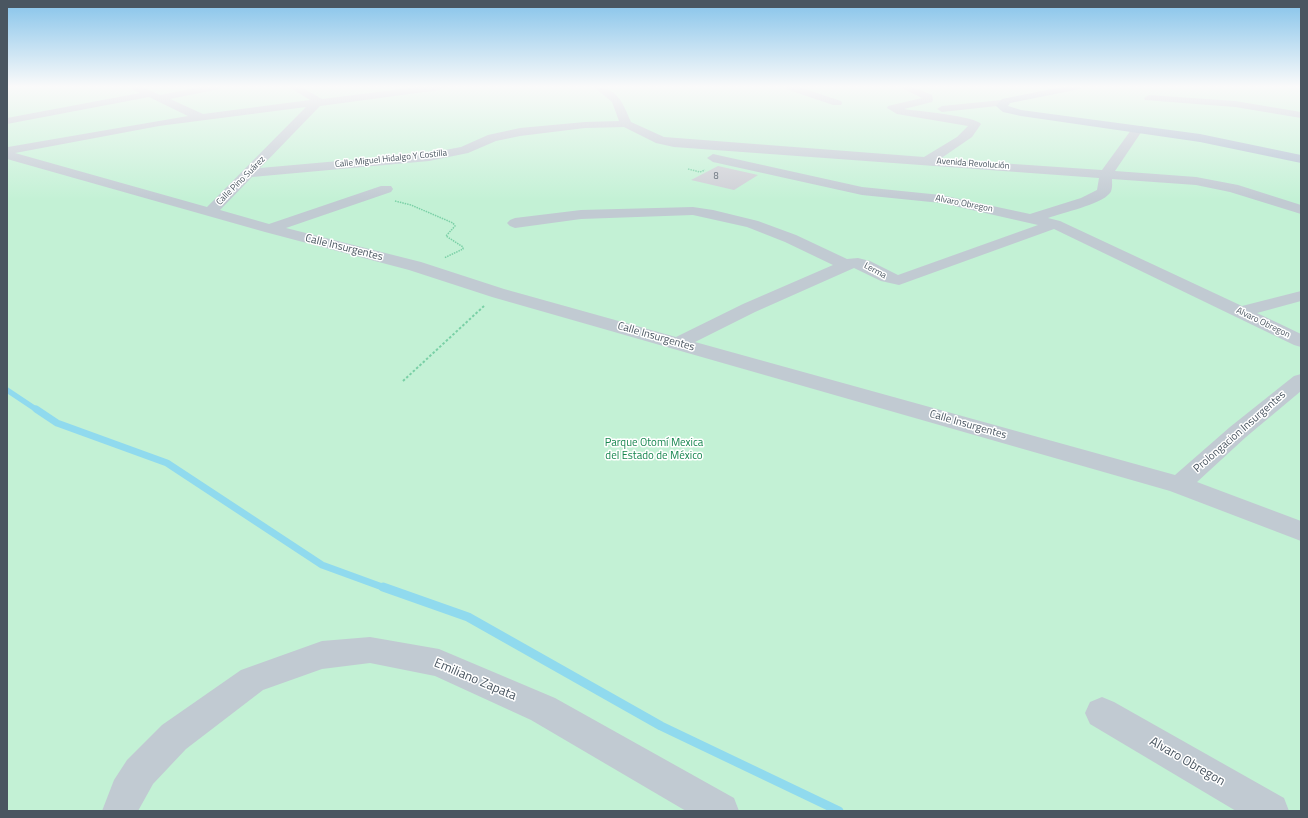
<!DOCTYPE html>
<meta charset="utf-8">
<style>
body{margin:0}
#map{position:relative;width:1308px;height:818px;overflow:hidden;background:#f5f3f3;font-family:"Titillium Web",sans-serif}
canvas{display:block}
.frame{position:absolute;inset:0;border:8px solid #4a5661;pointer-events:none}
</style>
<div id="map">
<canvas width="1308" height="818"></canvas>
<div class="frame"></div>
</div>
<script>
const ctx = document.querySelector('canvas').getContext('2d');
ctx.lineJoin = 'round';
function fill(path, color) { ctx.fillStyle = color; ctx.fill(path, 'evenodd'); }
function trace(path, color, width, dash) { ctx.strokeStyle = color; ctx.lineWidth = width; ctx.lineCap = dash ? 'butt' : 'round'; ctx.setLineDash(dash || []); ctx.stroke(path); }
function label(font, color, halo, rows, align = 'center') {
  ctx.font = font + ' "Titillium Web",sans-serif'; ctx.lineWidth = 3; ctx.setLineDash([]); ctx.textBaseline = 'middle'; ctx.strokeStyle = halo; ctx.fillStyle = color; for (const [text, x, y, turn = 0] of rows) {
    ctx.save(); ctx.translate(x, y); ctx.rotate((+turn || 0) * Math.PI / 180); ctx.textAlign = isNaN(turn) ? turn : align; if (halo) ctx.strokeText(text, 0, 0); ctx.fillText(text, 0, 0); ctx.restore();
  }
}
fill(new Path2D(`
 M7,87h1294v724h-1294z`), '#c3f1d5');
trace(new Path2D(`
 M7,390l30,20`), '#90daee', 5.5);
trace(new Path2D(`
 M36,409l21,14 110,40 155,102 63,23`), '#90daee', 7);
trace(new Path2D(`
 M383,587l85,30 193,109 178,85`), '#90daee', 9);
fill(new Path2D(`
 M718,166l40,9 -24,15 -43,-10z`), '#cdcfd5');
trace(new Path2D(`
 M688,169l12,3 5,-2
 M395,201l16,4 42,18 2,3 -9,10 17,11v2l-19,9`), '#7ad0a6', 1.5, [1.5, 1]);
trace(new Path2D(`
 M403,381l81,-75`), '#7ad0a6', 2, [2.5, 2]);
fill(new Path2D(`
 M133,87h9l18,8 41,-8h19l-1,2 -49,10 33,15 107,-14 -21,-13h12l21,12 96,-12h26l-5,3 -119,16 -60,62 169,-15 32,-6 27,-12 32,-7 65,-6 34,-1 -7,-19 -18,-15c23,0 29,16 37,35l33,15 260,20 33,-20 11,-11 -71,-12 -10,-6 1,-2 34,-8 -22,-11h13l19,8 1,5 -1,2 -28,7c13,2 71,7 77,15l-9,13 -32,22 162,11 32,-44h8l2,2 -29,43 81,6 42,8 63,20v9l-71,-22 -34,-7 -84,-6c0,4 1,12 -3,15 -8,10 -47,19 -61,24l12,3 182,85 59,-15v10l-44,12 44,21v13l-7,-2 -240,-116 -155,56 -18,-4 -27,-13 -99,44 -60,30 480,133 55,-48 64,-51 7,-2v17l-55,46 -49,45 104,39v20l-131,-50 -678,-194 -83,-27 -144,-38 -258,-73 1,-12 180,-31 -39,-19 -142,27v-6l133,-25 -7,-3zM306,107l-99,100 -192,-54 144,-27zM624,127l32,16 18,4 425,31 -2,12 -16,8 -51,16 -89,-19 -79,-8 -149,-33 -6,4 6,4 149,33 79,8 97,22 -140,50 -28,-14 -12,-3 -11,1 -51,-24 -38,-14 -45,-11 -20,-3 -112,3 -66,8 -5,2 -3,3 3,3 5,2 66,-9 112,-4 54,12 38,15 48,23 -90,39 -67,33 -172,-48 -83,-27 -135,-34 105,-36 2,-3 -2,-3h-10l-112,38 -49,-14 32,-33 177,-16 39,-8 28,-12 24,-5 65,-8z
 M785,87h14l42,14 1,2 -1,2h-8l-47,-16z
 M1149,95l86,6 66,11v6l-66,-11 -90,-7 -1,-2z
 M1002,100l4,1 1,2 -1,2 -64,7 -5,-3 5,-3z
 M370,637l69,12 116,49 179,100 5,13h-53l-155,-91 -96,-44 -65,-13 -48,6 -59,21 -77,59 -33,35 -15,27h-36l12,-31 13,-20 35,-35 79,-55 81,-29z
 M1102,697l12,5 170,96 5,13h-53l-146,-87 -5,-11 5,-11z`), '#c1cad2');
fill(new Path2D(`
 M1062,87h19l-1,2 -70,14 -2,3 13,4 179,24 101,21v8l-101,-21 -179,-26 -18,-4 -7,-6 6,-7z`), '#b3c2d1');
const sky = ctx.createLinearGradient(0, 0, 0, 201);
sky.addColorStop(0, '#85c3ea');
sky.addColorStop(0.43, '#fafafa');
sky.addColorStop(1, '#fafafa00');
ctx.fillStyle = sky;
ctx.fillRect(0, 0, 1308, 201);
label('9px', '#4a5661', '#fff', [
 ["Calle Miguel Hidalgo Y Costilla",391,159,-6],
 ["Avenida Revolución",973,164,4],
 ["Calle Pino Suárez",241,181,-45],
 ["Alvaro Obregon",964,204,11],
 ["Lerma",875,271,28],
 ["Alvaro Obregon",1263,323,26]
]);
label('9px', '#6b747e', null, [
 ["8",716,177]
]);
label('11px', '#4a5661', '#fff', [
 ["Calle Insurgentes",344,248,14],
 ["Calle Insurgentes",656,337,16],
 ["Calle Insurgentes",968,425,16],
 ["Prolongacion Insurgentes",1240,432,-41]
]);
label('11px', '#17864f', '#fff', [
 ["Parque Otomí Mexica",654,443],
 ["del Estado de México",654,456]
]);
label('13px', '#4a5661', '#fff', [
 ["Emiliano Zapata",475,680,23],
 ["Alvaro Obregon",1187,762,30]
]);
</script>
